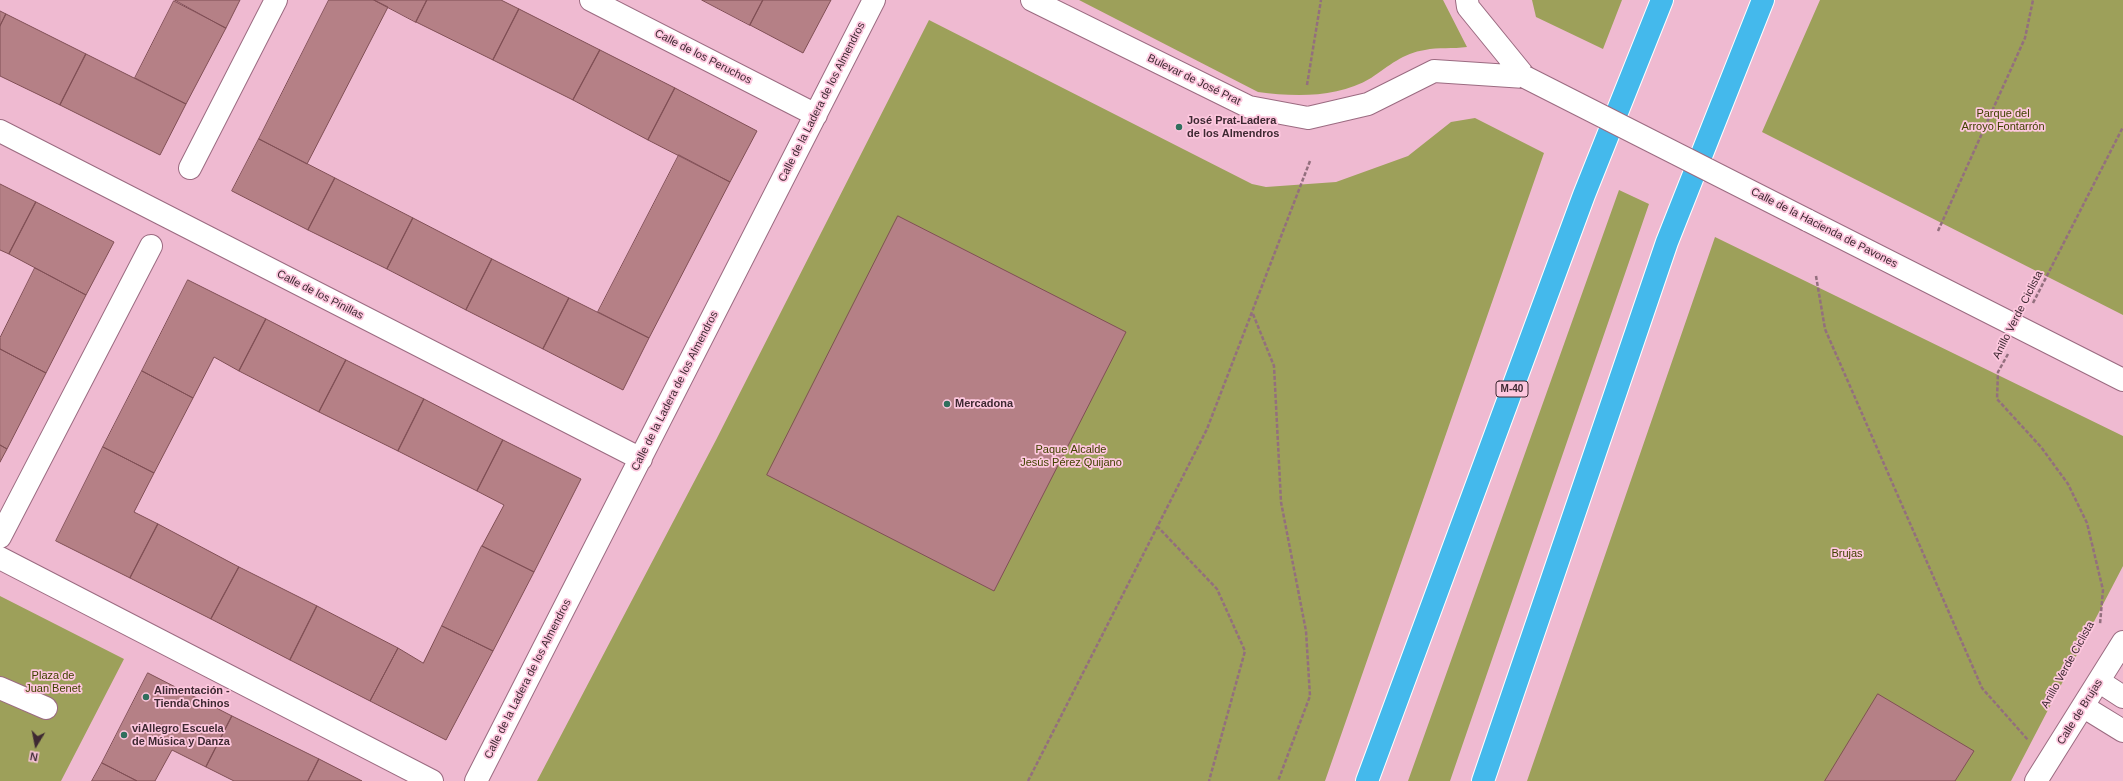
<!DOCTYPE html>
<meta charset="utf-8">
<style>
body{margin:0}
#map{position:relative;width:2123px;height:781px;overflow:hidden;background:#efbad1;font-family:Helvetica,sans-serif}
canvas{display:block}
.north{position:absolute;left:16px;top:725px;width:40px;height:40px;-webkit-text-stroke:3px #fdc7de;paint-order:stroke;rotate:190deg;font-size:11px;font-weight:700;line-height:16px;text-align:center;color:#3e2932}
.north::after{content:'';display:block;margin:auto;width:14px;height:18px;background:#3e2932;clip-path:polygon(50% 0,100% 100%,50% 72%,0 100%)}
</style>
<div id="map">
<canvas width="2123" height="781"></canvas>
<div class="north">N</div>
</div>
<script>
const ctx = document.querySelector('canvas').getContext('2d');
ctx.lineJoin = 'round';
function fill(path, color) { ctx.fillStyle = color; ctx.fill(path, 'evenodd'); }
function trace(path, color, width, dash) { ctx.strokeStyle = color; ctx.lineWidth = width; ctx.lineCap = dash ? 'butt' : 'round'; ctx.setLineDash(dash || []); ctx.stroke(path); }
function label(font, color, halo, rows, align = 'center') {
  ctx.font = font + ' Helvetica,sans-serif'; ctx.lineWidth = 3.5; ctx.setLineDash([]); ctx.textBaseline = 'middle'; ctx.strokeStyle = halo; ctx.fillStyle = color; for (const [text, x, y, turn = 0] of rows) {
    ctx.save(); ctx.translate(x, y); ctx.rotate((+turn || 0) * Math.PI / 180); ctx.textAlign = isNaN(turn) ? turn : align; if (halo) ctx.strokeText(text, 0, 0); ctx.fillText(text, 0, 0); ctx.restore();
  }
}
fill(new Path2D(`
 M1079,0h364l24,47c-14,2 -29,0 -42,3 -22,3 -36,16 -54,28 -33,20 -76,19 -113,14z
 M1532,0h90l-19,49 -67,-32z
 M1820,0h303v315l-361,-183z
 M929,20l323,164 14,3 70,-5 72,-26 43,-34 24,-4 69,35 -219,628h-788l179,-341z
 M1619,190l30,14 -199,577h-42z
 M1715,237l408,199v130l-112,215h-484z
 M0,596l124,63 -63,122h-61z`), '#9da05a');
const building = new Path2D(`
 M175,0h65l-14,28z
 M329,0h45l14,7 -81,157 -48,-25z
 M374,0h53l-11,22z
 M427,0h74l18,9 -26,51 -77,-38z
 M702,0h61l-13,25z
 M763,0h68l-28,53 -53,-28z
 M174,1l52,27 -40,76 -51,-26z
 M519,9l81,41 -27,50 -80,-40z
 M0,11l6,3 -6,12z
 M6,14l80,40 -26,51 -60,-29v-50z
 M600,50l75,38 -27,52 -75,-40z
 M86,54l100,50 -26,51 -100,-50z
 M675,88l82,43 -27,51 -82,-42z
 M259,139l76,39 -27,52 -76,-39z
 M679,155l51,27 -81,156 -51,-26z
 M335,178l78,40 -26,51 -79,-39z
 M0,184l36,18 -27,52 -9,-4z
 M36,202l78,40 -28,53 -77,-41z
 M898,216l228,116 -132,259 -227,-116z
 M413,218l79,41 -26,51 -79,-41z
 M492,259l77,39 -26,51 -77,-39z
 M35,268l51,27 -40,78 -46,-24v-11z
 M188,280l78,39 -27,52 -25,-14 -21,41 -51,-27z
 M569,298l80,40 -26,52 -80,-41z
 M266,319l80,41 -27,52 -80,-41z
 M0,349l46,24 -39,76 -7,-4z
 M346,360l78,39 -26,52 -79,-39z
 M142,371l51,27 -39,75 -51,-26z
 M424,399l79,41 -26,51 -79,-40z
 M503,440l78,39 -47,93 -52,-26 22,-41 -27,-14z
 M0,445l7,4 -7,13z
 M103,447l51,26 -20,39 24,12 -28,54 -74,-37z
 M158,524l81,43 -28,52 -81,-41z
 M482,546l52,26 -41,79 -51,-25z
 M239,567l78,39 -27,54 -79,-41z
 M317,606l81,42 -28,53 -80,-41z
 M442,626l51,25 -47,89 -76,-39 28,-53 25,15z
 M148,673l84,43 -26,51 -34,-17 -17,31h-18l-35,-18z
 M1878,694l96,57 -19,30h-130z
 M232,716l87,43 -11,22h-74l-28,-14z
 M319,759l43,22h-54z
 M102,763l35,18h-45z`);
fill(building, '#b58086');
trace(building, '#804f55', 1);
const minor = new Path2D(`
 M591,0l225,115
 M1032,0l217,107 59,11 60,-14 66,-33 91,6
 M1467,0l1,7 57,70
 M0,131l641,328
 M190,168l86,-168
 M1807,220l316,160
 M0,537l151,-291
 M0,558l432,223
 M2100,682l23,15
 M0,688l46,20
 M2084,707l39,24
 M476,781l398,-781
 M2036,781l87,-139`);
const highway = new Path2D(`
 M1367,781l217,-586 78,-195
 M1483,781l184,-539 96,-242`);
trace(minor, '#9b6b81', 24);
trace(highway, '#fff', 24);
trace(new Path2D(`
 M1307,85l14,-85
 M1938,231l87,-193 8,-38
 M1816,276l9,53 157,359 46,52
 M2033,303l90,-176
 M1253,314l21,52 7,136 25,129 4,65 -32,85
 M2008,354l-10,18 -1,27 44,48 27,37 19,39 16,67 -3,34
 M1157,526l60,63 28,62 -36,130
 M1028,781l179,-352 103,-268`), '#936f7e', 2.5, [4, 2]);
trace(minor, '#fff', 22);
trace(highway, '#44b9ec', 22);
const minorBridge = new Path2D(`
 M1525,77l282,143`);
trace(minorBridge, '#9b6b81', 24, []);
trace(minorBridge, '#fff', 22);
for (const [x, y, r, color] of [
 [1179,127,4,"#306f5d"],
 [947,404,4,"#306f5d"],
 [146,697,4,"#306f5d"],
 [124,735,4,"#306f5d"]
]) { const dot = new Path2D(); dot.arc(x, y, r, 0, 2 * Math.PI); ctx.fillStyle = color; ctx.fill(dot); trace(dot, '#fdc7de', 1.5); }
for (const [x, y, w] of [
 [1512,389,32]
]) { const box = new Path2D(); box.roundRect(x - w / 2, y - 8, w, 16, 3); ctx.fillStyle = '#fdc7de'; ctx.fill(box); trace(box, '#3e2932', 1); }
label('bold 10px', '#3e2932', null, [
 ["M-40",1512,389]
]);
label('11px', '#3e2932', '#fdc7de', [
 ["Calle de los Peruchos",703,57,27],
 ["Bulevar de José Prat",1194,80,26],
 ["Calle de la Ladera de los Almendros",822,102,-63],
 ["Calle de la Hacienda de Pavones",1824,228,27],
 ["Calle de los Pinillas",320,295,27],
 ["Anillo Verde Ciclista",2018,315,-63],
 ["Calle de la Ladera de los Almendros",675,391,-63],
 ["Anillo Verde Ciclista",2068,665,-61],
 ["Calle de la Ladera de los Almendros",528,679,-63],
 ["Calle de Brujas",2080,712,-58]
]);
label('11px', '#414200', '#fdc7de', [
 ["Parque del",2003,114],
 ["Arroyo Fontarrón",2003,127],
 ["Paque Alcalde",1071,450],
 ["Jesús Pérez Quijano",1071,463],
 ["Brujas",1847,554],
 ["Plaza de",53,676],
 ["Juan Benet",53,689]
]);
label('bold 11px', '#3e2932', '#fdc7de', [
 ["José Prat-Ladera",1187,121],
 ["de los Almendros",1187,134],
 ["Mercadona",955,404],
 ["Alimentación -",154,691],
 ["Tienda Chinos",154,704],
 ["viAllegro Escuela",132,729],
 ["de Música y Danza",132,742]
], 'left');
</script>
